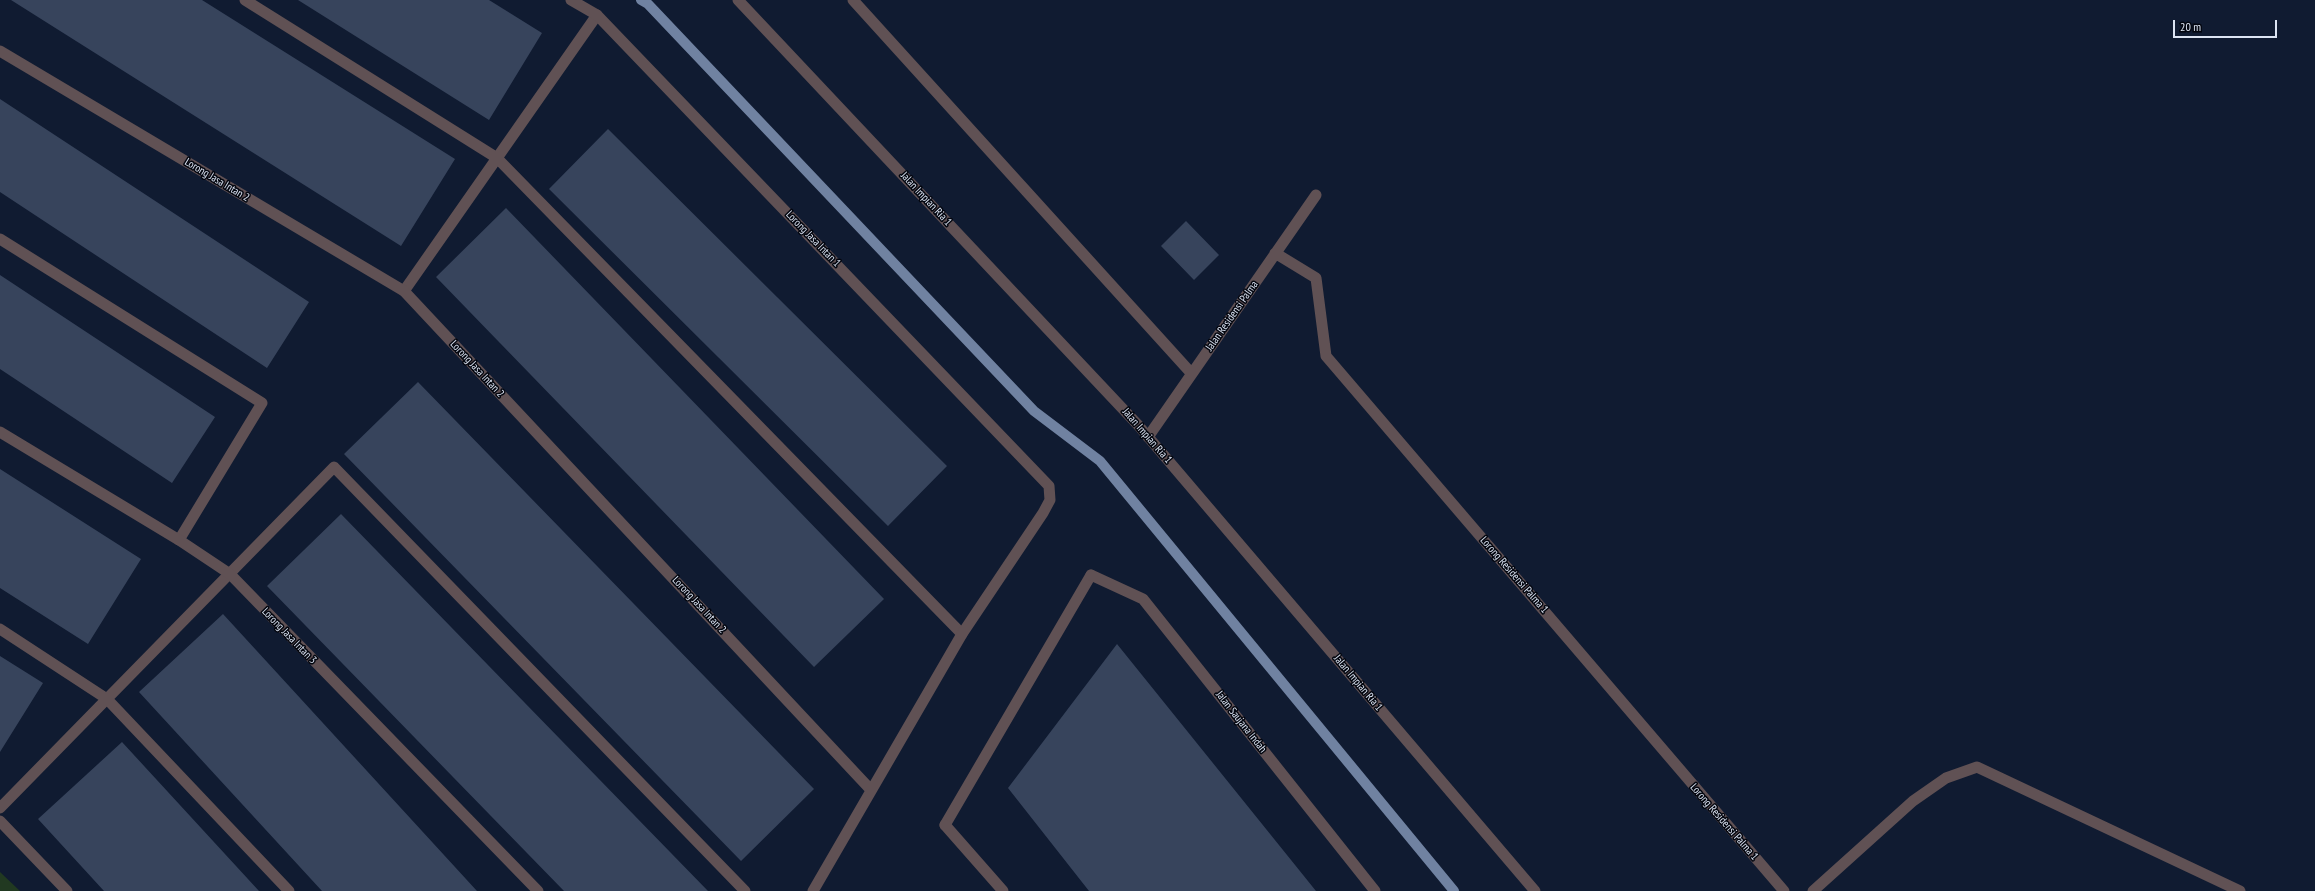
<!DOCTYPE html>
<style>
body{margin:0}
#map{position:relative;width:2315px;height:891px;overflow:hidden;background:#101b31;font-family:"PT Sans Narrow",sans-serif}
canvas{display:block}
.scale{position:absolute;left:2173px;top:20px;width:104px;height:18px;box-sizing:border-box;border:2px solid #dce4f3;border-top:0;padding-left:5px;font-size:12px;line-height:14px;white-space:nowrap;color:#dce4f3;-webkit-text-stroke:3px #03060f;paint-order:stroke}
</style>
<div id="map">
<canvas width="2315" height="891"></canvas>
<div class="scale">20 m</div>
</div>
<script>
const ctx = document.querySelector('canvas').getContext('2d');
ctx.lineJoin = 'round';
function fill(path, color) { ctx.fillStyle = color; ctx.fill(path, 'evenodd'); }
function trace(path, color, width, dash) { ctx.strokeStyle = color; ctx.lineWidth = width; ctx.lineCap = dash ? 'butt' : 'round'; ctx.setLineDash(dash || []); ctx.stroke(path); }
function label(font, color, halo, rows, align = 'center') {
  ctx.font = font + ' "PT Sans Narrow",sans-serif'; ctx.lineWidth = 3; ctx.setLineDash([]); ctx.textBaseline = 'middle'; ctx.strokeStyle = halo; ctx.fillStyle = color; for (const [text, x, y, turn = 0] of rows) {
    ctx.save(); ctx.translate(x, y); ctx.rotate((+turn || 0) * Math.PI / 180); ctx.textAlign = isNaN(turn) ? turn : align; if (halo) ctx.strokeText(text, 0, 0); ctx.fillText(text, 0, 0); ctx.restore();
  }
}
fill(new Path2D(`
 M0,872l20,19h-20z`), '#213921');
trace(new Path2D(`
 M641,0l7,4 386,407 66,50 354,430`), '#7082a1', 10);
fill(new Path2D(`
 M11,0h191l253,159 -54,87z
 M298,0h191l53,33 -53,87z
 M0,99l309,203 -42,66 -267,-176z
 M608,129l339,337 -59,60 -339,-337z
 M506,208l378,391 -70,68 -378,-390z
 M1186,221l33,34 -25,25 -33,-34z
 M0,275l215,142 -43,66 -172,-114z
 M418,382l396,407 -73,72 -397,-407z
 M0,469l141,90 -53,85 -88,-56z
 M341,514l367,377h-144l-297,-305z
 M223,614l254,277h-155l-183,-199z
 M1117,644l199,247h-227l-81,-103z
 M0,656l43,27 -43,69z
 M122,742l137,149h-155l-66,-72z`), '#37445c');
trace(new Path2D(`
 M245,0l252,158 465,476
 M0,239l262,164 -83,137
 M404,291l193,-276
 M0,629l107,70 182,192
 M0,808l334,-341 411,424
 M945,825l146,-250`), '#605154', 11);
trace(new Path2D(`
 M571,0l26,15 452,471 1,14 -7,13 -81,121 -149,257
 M853,0l339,374
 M0,51l404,240 467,499
 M1275,253l41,25 10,78 458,535
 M0,432l179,108 51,34 308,317
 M1148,437l168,-242
 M1091,575l52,24 232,292
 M0,821l67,70
 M945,825l58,66
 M1813,891l100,-90 33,-23 31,-11 263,124`), '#605154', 11);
trace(new Path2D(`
 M738,0l400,425 397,466`), '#605154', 11);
label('11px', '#dce4f3', '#03060f', [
 ["Lorong Jasa Intan 2",217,180,31],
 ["Jalan Impian Ria 1",926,199,47],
 ["Lorong Jasa Intan 1",813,239,46],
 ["Jalan Residensi Palma",1232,316,-55],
 ["Lorong Jasa Intan 2",477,369,47],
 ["Jalan Impian Ria 1",1147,436,49],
 ["Lorong Residensi Palma 1",1514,575,49],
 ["Lorong Jasa Intan 2",699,605,47],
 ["Lorong Jasa Intan 3",289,636,46],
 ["Jalan Impian Ria 1",1358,683,50],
 ["Jalan Saujana Indah",1241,722,52],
 ["Lorong Residensi Palma 1",1724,822,49]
]);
</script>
